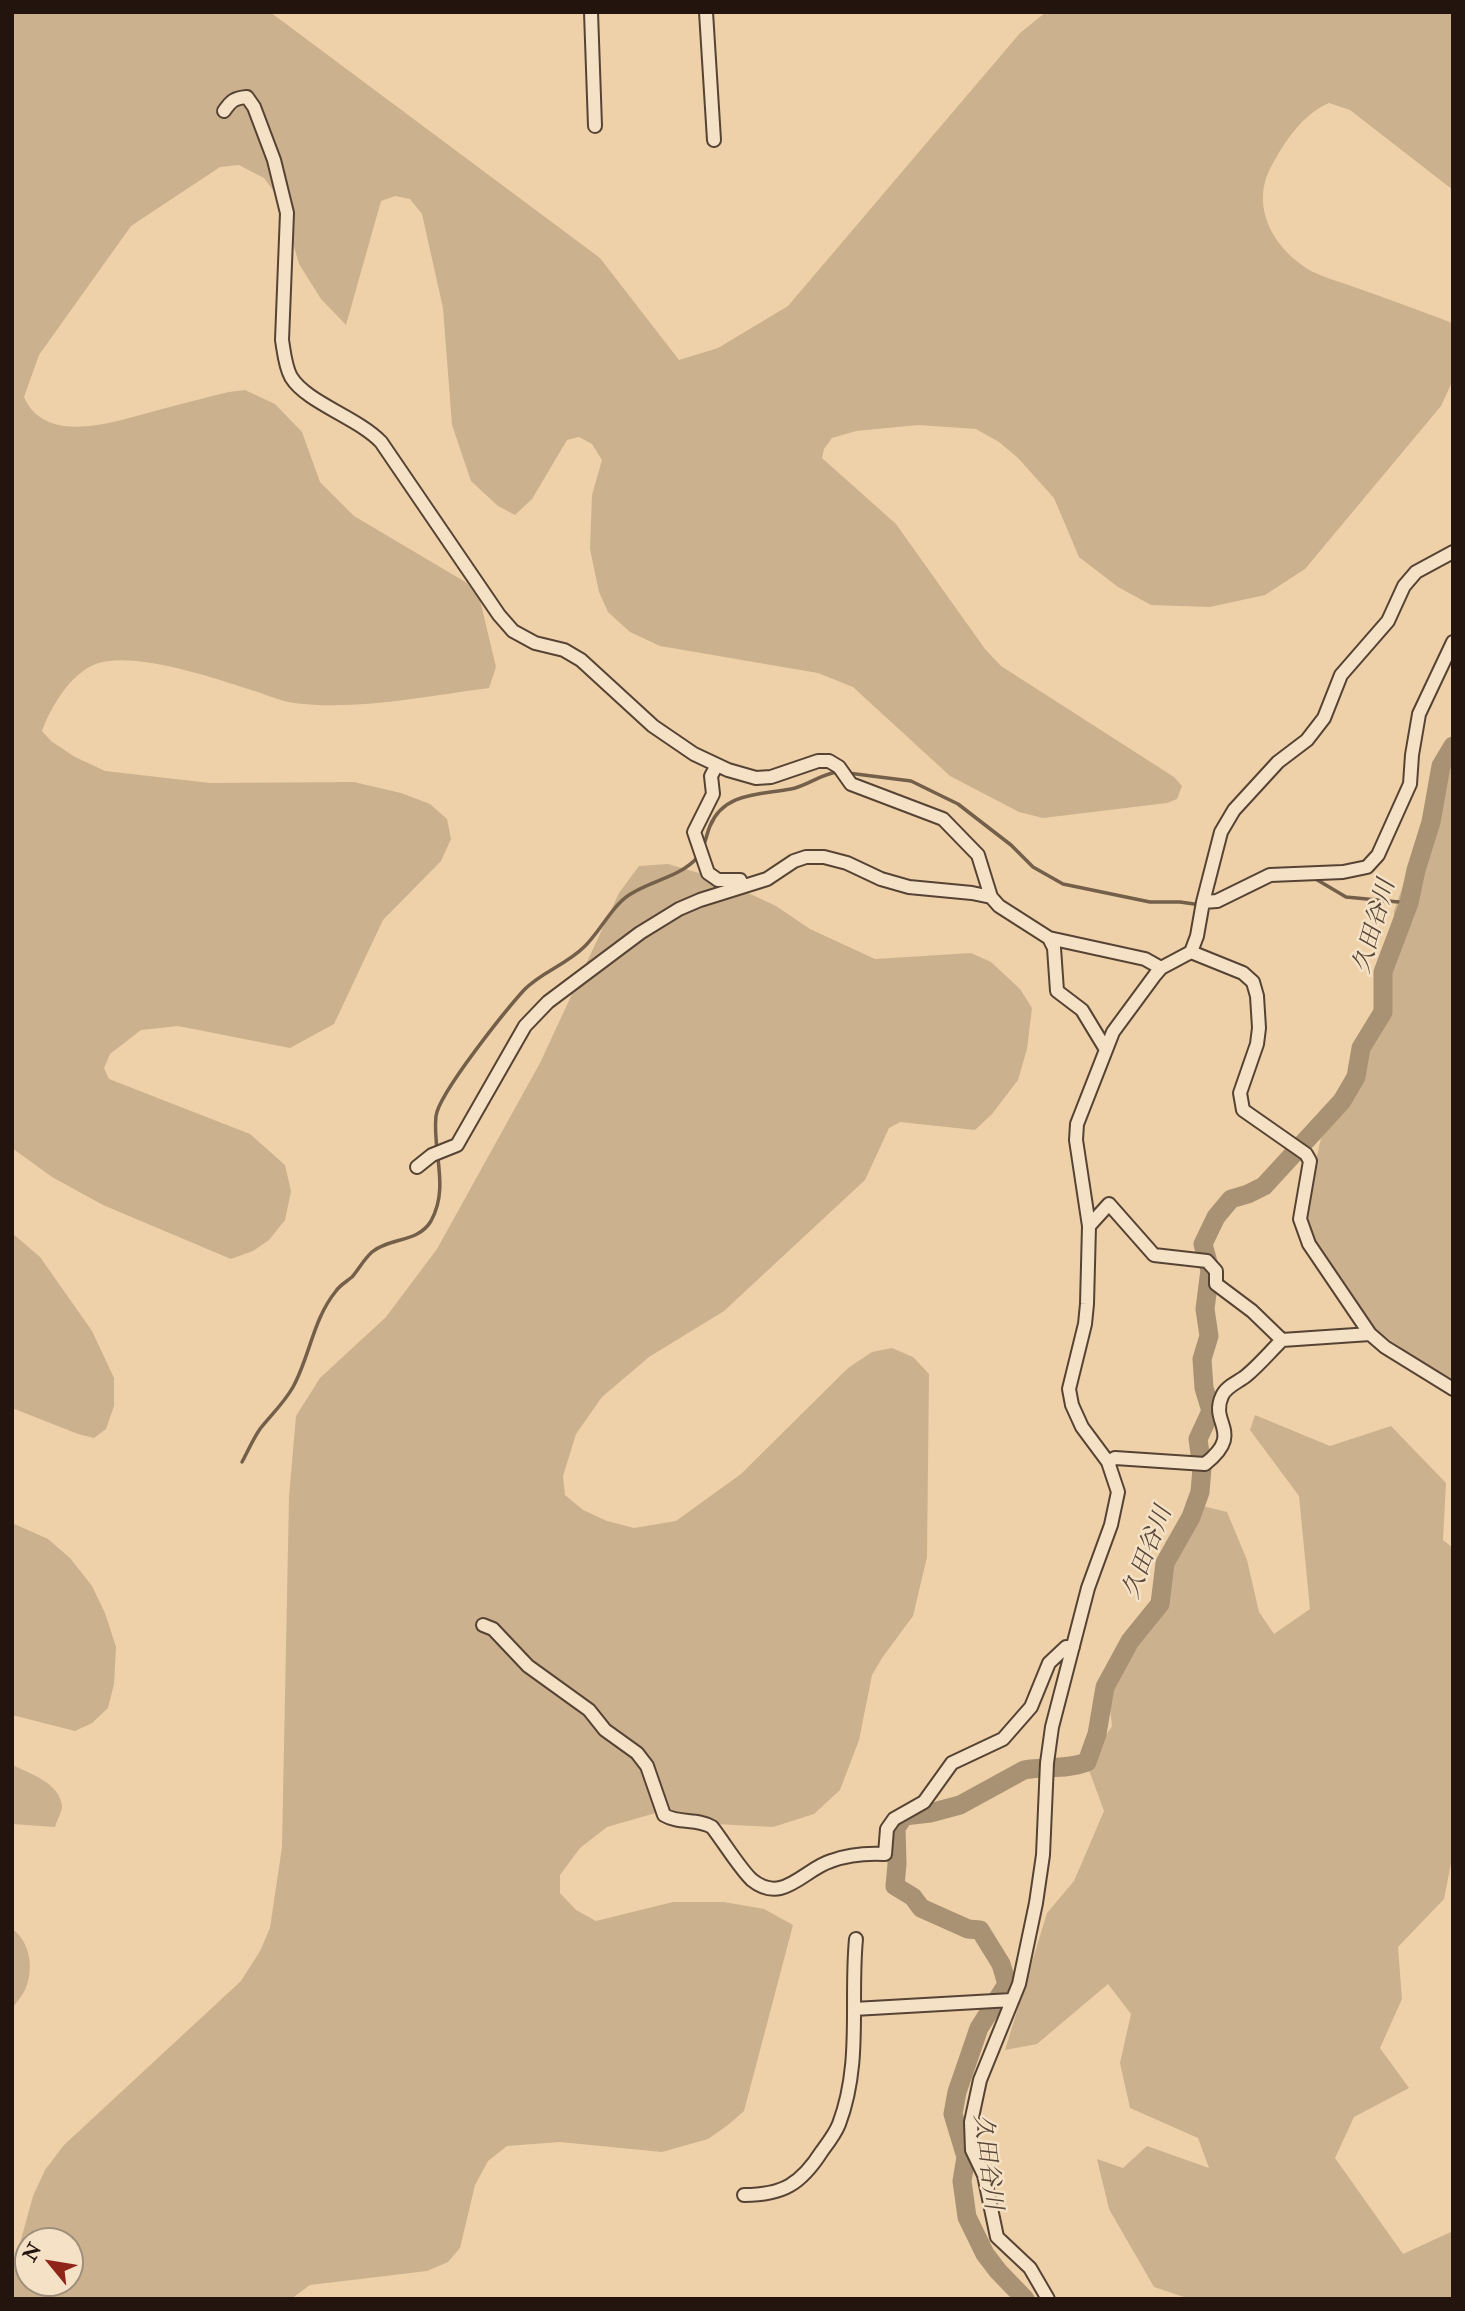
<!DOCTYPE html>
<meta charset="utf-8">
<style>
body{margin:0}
#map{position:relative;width:1465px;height:2311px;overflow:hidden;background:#eed1a8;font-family:"IM FELL Double Pica",serif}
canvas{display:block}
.frame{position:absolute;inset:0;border:14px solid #23140d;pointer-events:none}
.north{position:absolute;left:14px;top:2227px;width:70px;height:70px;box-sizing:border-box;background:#f4e1c6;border:2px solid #a08f7c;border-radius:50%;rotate:300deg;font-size:19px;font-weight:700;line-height:28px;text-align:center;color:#23140d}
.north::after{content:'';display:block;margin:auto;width:24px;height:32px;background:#8f2418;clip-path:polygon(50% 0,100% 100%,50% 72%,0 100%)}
</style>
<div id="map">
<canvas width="1465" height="2311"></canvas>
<div class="frame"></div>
<div class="north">N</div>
</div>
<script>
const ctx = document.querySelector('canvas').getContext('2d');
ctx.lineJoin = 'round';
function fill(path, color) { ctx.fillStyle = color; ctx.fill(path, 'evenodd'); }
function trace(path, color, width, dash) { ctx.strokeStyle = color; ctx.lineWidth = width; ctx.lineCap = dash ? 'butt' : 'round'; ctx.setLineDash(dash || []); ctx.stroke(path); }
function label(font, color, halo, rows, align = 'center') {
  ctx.font = font + ' "IM FELL Double Pica","Noto Serif JP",serif'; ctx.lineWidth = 5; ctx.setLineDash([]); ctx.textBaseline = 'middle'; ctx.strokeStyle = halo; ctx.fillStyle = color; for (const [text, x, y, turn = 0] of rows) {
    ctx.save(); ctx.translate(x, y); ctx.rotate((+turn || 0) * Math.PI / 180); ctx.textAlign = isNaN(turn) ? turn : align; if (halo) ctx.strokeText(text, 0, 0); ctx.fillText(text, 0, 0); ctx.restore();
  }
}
fill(new Path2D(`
 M12,12h258l330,246 79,102 39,-12 70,-42 232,-273 26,-21h407v178l-103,-80 -21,-7c-26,11 -44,38 -57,62 -24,42 3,86 41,107 13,6 28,10 41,15 32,11 64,23 96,35l3,4v54l-12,26 -136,163 -40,26 -55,12 -59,-2 -33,-18 -39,-30 -25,-59 -36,-40 -19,-16 -23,-13 -58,-4 -62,6 -24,7 -8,11 -2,9 74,66 89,125 16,17 173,111 8,9 -5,13 -10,4 -124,15 -24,-6 -69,-36 -97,-89 -35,-14 -158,-27 -30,-14 -22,-20 -9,-20 -9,-43 2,-54 10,-35 -10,-16 -13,-7 -12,3 -35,59 -17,16 -17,-9 -27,-25 -19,-56 -9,-117 -21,-94 -12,-15 -15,-3 -14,5 -35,124 -25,-26 -22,-35 -18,-63 -17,-23 -25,-13 -19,2 -89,59 -92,129 -15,42c22,50 92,24 131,14 25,-7 49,-13 74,-19l16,-2 30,14 27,28 18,50 34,34 113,67 13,17 16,67 -7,21c-63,8 -131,23 -195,15 -15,-2 -31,-10 -46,-14 -37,-12 -107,-35 -145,-27 -29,5 -52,44 -61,69l9,10 24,16 30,14 105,12 144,-1 47,11 29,11 17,15 4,20 -10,22 -58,59 -49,104 -44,24 -112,-22 -37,4 -31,24 -6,14 5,11 141,55 35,31 6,26 -6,29 -16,20 -16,11 -22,8 -128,-54 -51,-28 -40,-29z
 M1453,753v630l-79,-54 -28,-28 -41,-72v-20l19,-84 10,-18 20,-22 11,-38 22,-37 -1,-28 6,-28 2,-43 22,-62 5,-23z
 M668,864l48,14 60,28 34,23 65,30 96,-6 20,9 29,27 12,19 -5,41 -9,31 -26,34 -17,16 -75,-8 -11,6 -24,52 -141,131 -75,46 -47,40 -26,37 -13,42 2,19 18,15 24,11 27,7 42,-7 65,-47 107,-106 24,-16 20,-4 21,9 16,17 -2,183 -14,59 -31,42 -10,17 -13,65 -19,50 -26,24 -41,13 -57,-3 -57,-12 -52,15 -27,21 -20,27v18l16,17 20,11 77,-19h51l40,7 29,16 -49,186 -16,14 -20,14 -46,13 -102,-10 -53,4 -19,15 -13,24 -15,63 -12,14 -21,9 -117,14 -19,14h-279v-27l21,-76 12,-26 19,-25 177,-164 19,-30 10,-23 12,-81 7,-350 7,-81 24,-38 66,-61 51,-68 103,-186 79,-170 20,-27zM28,2241h42v42h-42z
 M12,1233l28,24 52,74 22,47v28l-8,23 -12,9 -16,-4 -66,-26z
 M1255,1415l75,31 61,-20 55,57 -3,57 10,8v305l-9,46 -46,48 4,52 -22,49 29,40 -55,29 -19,41 68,96 50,-23v68h-263l-36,-12 -45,-78 -12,-50 26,9 24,-22 62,22 -11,-30 -68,-30 -10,-45 11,-49 -23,-30 -71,60 -32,6 42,-137 27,-32 30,-70 -17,-46 25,-39 -4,-35 15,-32 38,-48 5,-24 3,-38 29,-44 29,7 20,48 12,52 15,22 36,-25 -11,-113 -49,-66z
 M12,1523l36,16 22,19 22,28 13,27 11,34 -2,37 -6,24 -16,15 -17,8 -63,-16z
 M12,1765c17,8 48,18 50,41 0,6 -5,14 -7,21l-43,-3z
 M12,1929c19,13 22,41 13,61 -3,6 -9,13 -13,19z`), '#cbb18e');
trace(new Path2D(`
 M848,773l63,8 47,23 53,41 22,22 30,17 87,18h30l21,3
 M703,847c3,-7 4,-14 7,-21 14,-34 50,-31 81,-37 16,-3 30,-15 46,-17
 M1314,878l32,19 63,6
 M242,1462c6,-11 11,-23 18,-33 11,-14 24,-26 33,-42 17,-31 20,-68 43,-96 4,-6 10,-9 16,-14 7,-8 12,-18 20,-25 18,-15 46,-9 59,-31 19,-34 1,-70 5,-105 3,-23 70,-106 88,-126 17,-18 42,-25 60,-43 15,-14 28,-41 45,-52 22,-15 50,-17 69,-38`), '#735f4a', 3.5);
trace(new Path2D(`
 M1025,2299l-27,-28 -13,-17 -18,-37 -5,-36 4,-24 -13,-43 4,-22 22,-64 28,-44 -6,-20 -21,-34 -12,-1 -47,-21 -8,-11 -18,-11 2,-22 -1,-36 8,-12 26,-3 30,-8 64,-35c21,-4 42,0 63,-8l10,-28 8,-47 25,-46 30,-37 5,-41 26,-46 9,-25 2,-24 -4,-29 13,-28 -7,-23 -2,-29 7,-23 -4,-27 5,-39 -7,-26 13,-27 15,-18 17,-5 16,-8 78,-85 14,-24 5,-29 22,-36v-40l26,-69 7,-33 15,-48 10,-56 12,-20`), '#a99173', 19);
const minor = new Path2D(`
 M591,12l4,114
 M706,12l8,128
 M224,111c7,-10 10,-13 23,-14l7,10 20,53 13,53 -5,127c2,12 3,26 9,37 16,26 66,40 90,65l118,173 14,16 22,12 29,7 17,10 72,66 41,28 34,16 28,8 15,-1 47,-16h11l10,6 12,17 92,35 35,36 13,42 8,9 50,32 96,21 16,9
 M717,765l-6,11 2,18 -19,38 14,41 10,7h22l3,6
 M1203,902l14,-1 53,-26 73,-3 24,-5 11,-12 32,-71 2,-29 7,-41 34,-72
 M1049,938l5,10 3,43 25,19 23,38
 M1191,952l52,21 10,9 4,14 2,32 -2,16 -17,49 3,17 63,44 4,7 -10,58 9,25 61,90 15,13 68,42
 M417,1167l15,-12 25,-10 68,-119 23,-24 92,-69 39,-24 21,-9 67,-21 27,-18 12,-4h18l23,6 34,16 28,8 63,6 19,4
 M1089,1226l20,-22 45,51 53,6 9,10v13l36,27 30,29
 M1108,1462l7,-4 90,6c40,-32 4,-40 17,-68 4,-10 17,-14 25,-21 12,-10 23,-23 35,-35l88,-6
 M483,1625l10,4 35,37 61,44 16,20 32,23 10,13 17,49c15,9 33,3 48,12 11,14 28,42 40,53 31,25 52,-11 79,-19 16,-6 36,-8 54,-7l2,-25 7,-10 30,-17 28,-39 51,-24 28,-32 18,-44 17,-16h7
 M854,2009l158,-9
 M744,2195c39,0 57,-11 78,-44 6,-8 13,-17 17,-27 23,-61 11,-122 17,-185
 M1048,2299l-18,-31 -33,-31 -13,-62 -12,-25 -1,-28 9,-42 39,-96 17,-81 7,-48 4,-92 5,-36 36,-139 23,-63 7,-33 -10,-30 -26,-35 -10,-22 -3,-16 16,-65 2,-20 2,-78 -13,-86 1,-16 36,-92 42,-57 6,-7 30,-16 6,-16 6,-34 18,-70 13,-22 44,-48 29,-22 17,-22 17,-43 47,-54 16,-35 12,-14 37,-20`);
trace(minor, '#564334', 16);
trace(minor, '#f4e1c6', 12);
label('italic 24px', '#594636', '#f4e1c6', [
 ["久田谷川",1376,927,-74],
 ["久田谷川",1149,1553,-69],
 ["久田谷川",986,2162,83]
]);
</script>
